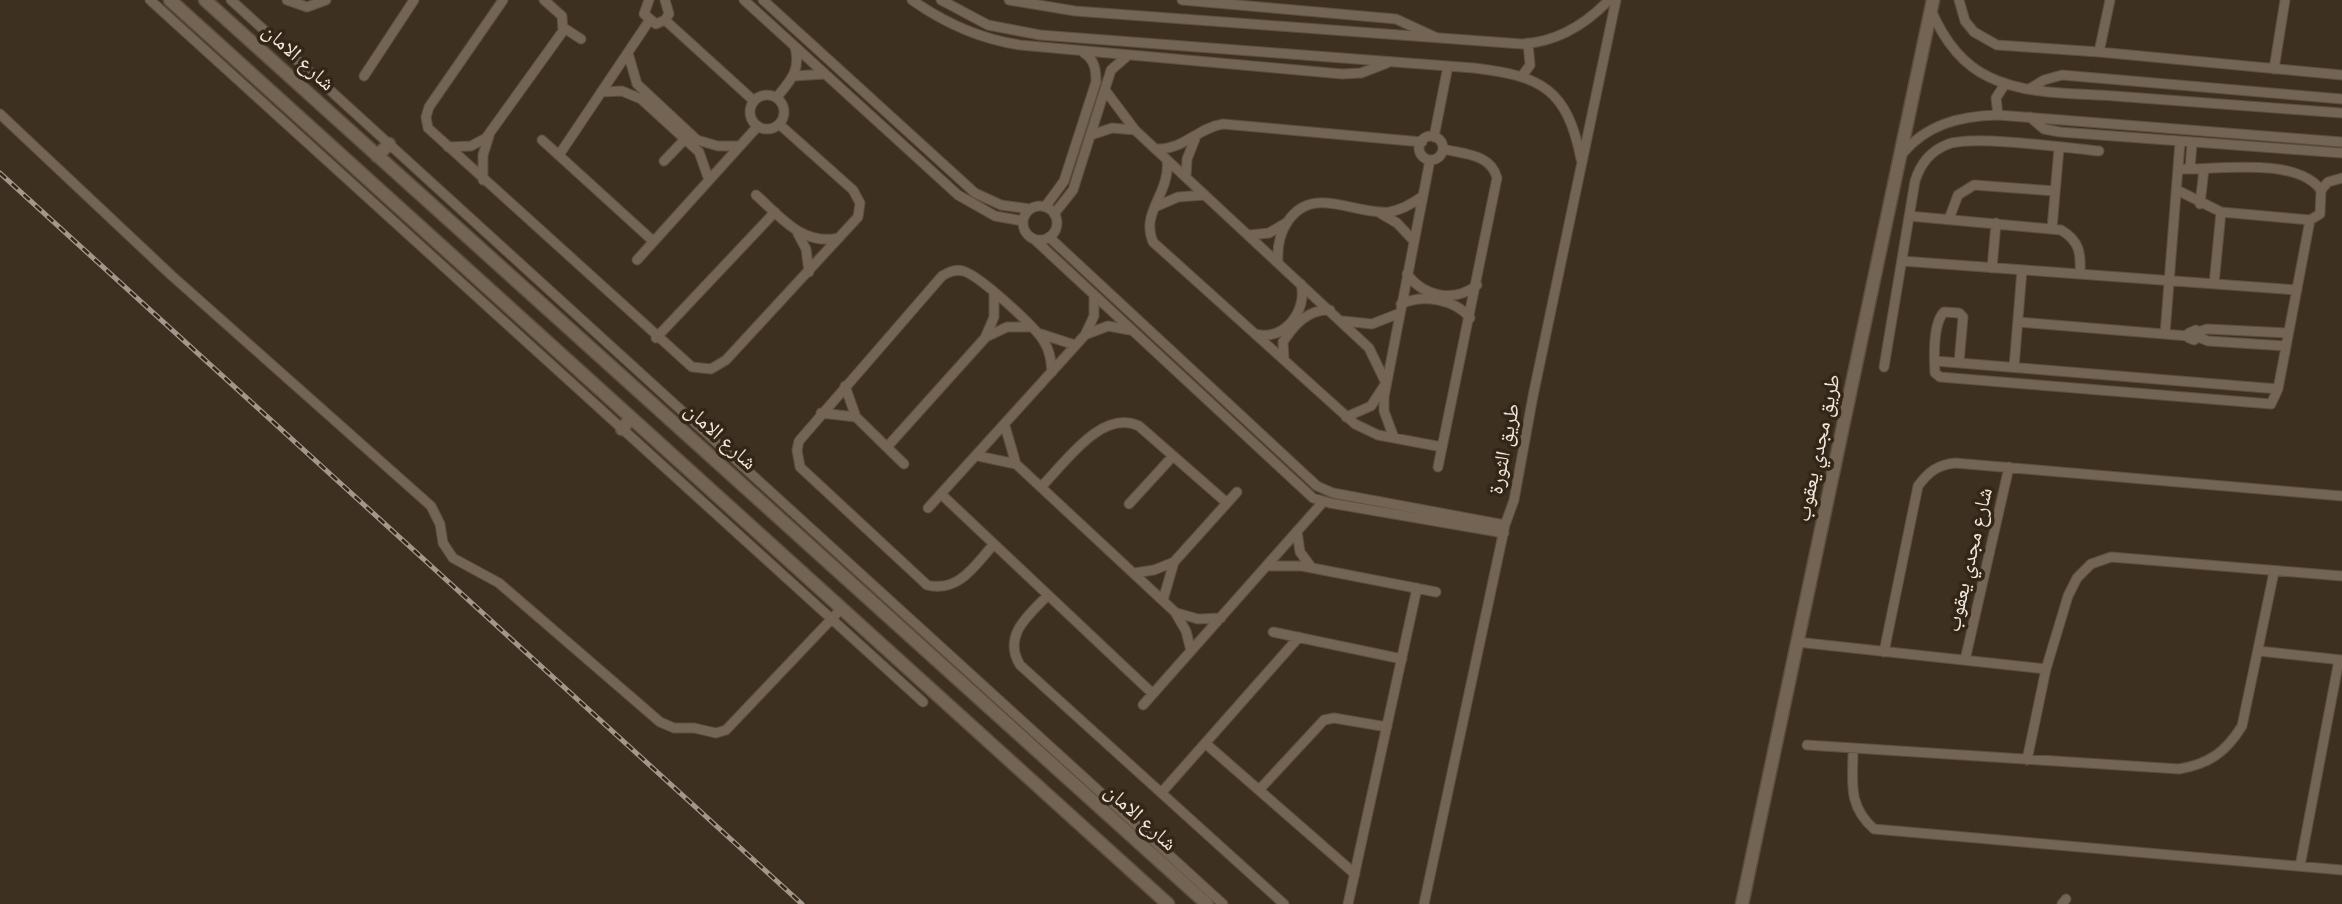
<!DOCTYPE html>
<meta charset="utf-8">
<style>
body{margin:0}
canvas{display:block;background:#3e3021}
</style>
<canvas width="2342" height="904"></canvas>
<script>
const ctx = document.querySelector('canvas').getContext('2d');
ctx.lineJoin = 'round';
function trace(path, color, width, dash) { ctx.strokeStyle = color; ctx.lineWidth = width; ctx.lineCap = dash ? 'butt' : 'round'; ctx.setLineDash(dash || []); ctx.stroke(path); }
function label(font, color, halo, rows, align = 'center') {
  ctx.font = font + ' "Space Grotesk","Noto Naskh Arabic",sans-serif'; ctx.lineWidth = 7; ctx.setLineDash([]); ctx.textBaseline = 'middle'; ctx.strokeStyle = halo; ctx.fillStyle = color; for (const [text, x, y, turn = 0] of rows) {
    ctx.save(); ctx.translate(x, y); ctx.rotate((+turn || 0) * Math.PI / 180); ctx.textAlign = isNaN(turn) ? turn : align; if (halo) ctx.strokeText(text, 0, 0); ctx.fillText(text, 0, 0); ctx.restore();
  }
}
const street = new Path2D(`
 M150,0l773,702
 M231,0l992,904
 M287,0l20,7 19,-7
 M503,0l-74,107 -3,10 2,11 264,239 19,2 15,-9 132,-143 2,-14 -7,-13 -74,-66
 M649,0l-5,14 12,10 9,-4 4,-6 -4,-14
 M744,0l214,195 37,21 28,5
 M763,0l212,193 26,12 29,4
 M912,0c34,24 68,39 108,45l322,29 19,-1 26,-10
 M941,0l47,25 52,10 434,33c68,8 93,21 107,91
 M1009,0l66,11 447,33c35,-2 63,-19 87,-44
 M1182,0l214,19 39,18
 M1959,0l6,21 9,11 23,13 102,7 243,23
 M1931,10c12,28 30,54 58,67 36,18 85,16 125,19 76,5 152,11 228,17
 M665,20l89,81
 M564,28l17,11
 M2099,52l11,-52
 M628,53l9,31 60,56 21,6h22
 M2274,69l11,-69
 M364,76l50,-76
 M795,76l29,-2
 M1522,76l8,-11 -2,-22
 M2031,88l13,-8 18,-5 280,24
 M1105,90l30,40 234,218 17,35 -15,23 -25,11
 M601,92l21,-1 19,8 58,53 10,28
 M750 112a17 17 0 1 1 34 0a17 17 0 1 1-34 0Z
 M777,97c14,-17 24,-27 18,-50
 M0,114l171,161 260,231 9,18 3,19 10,15 46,25 161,139 14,6h20l22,5 10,-3 116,-122
 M1998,115l-2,-17 9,-14
 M2030,117l14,12 16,3 282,21
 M1091,135l21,-7 23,2
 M1419 148a12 12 0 1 1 24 0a12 12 0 1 1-24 0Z
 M1434,137l14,-71
 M542,140l111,101
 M448,147l23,-1 15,-8 77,-107 -1,-15 -18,-16
 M1156,149c28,1 41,-21 67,-25l199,18
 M1902,154c25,-30 58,-38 96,-39l344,27
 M559,155l90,-134
 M1167,160c4,33 -27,52 -14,82l202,182 23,11 64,12
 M664,161l22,-23
 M2190,169l2,-26
 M1186,177l1,-18 8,-20
 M483,180v-25l6,-19
 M2177,190l44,22 89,8 10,-6 1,-24c-25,-34 -105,-20 -143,-21
 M2321,190l7,-8 14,-4
 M756,195c25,22 46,51 83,43
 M2200,204l4,-35
 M1023 223a17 17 0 1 1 34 0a17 17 0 1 1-34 0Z
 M1045,207l19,-26 32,-99c0,-12 -1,-22 -12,-29
 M1155,207l23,-10 27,-2
 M1380,213l17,10 17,18
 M1054,214l19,-24 38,-120 15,-13
 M1909,216l152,14c19,11 20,24 19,44
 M1949,219l9,-24 16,-10 81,6
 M2052,228l7,-80
 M798,234l8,15 3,23
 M1249,235l20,-2 17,-10
 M1049,237l268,249 16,7 172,32
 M1034,239l279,259 17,5 174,30
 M637,260l121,-134
 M1902,261l395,29
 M1278,262c-1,-15 1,-28 10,-41 25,-37 66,-6 101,-9 13,-2 23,-8 34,-16
 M1992,268l4,-45
 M1407,274c17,23 47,29 70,11
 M2214,284l7,-72
 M1401,304c22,-10 54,-5 69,14
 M1343,321l29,3 28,-11
 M2018,322l170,14
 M2198,332l9,-3 81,4
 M1041,334l34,11
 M1087,334l21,-8 22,4
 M1256,334c28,8 52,-24 45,-50
 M2165,334l15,-192
 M986,337l21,-10h22
 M2198,337l-2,-7 -7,3v5l5,2 4,-3 10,4 78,5
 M656,338l119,-126
 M1284,359l-1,-17c11,-17 25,-33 47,-32
 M1935,361l343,28
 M1959,363l4,-46 -4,-4 -15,-1c-11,11 -10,46 -9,61l5,4 331,27 7,-15 32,-169
 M1884,367l31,-186c5,-16 14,-29 31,-36 24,-11 122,3 153,6
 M2014,367l8,-97
 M845,386l11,31 48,47
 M821,413l35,4
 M1005,426l11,38 159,148 11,19 5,20
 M1394,438l-10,-27v-14l46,-237
 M887,447l98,-109 9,-21v-22
 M978,456l38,8
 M1438,467l59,-289c-6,-24 -33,-24 -54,-29
 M1041,487c24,-24 61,-79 98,-61l88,77
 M941,494l212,200
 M1129,504l44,-48
 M928,508l157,-173 9,-19v-21
 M1297,531l3,21 12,16
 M994,544c-19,21 -35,49 -67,41l-127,-118 -3,-17 2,-9 143,-165c7,-4 13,-7 21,-5 16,4 71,55 80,69 7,10 8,21 9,32
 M1266,566h36l134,26
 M1134,573l20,-3 20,-8
 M1048,595c-19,20 -46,40 -28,70l264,239
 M1163,600l11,-38 63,-70
 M1177,613l21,6 23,-1
 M1273,632l129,27
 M1797,642l249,27
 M2259,651l83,9
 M1884,652l34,-166c11,-15 20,-21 37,-23l387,33
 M1965,660l44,-193
 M1143,705l180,-203
 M1205,743l150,131
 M1807,745l372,24c30,-5 47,-17 63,-43l32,-154
 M1853,749c0,33 -6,56 21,80l468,41
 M2027,760l19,-91 22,-73 9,-18 14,-14 20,-7 231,19
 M1259,790l65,-70 10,-2 53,9
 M1162,792l137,-155
 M2300,866l39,-206
 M1348,904l69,-316
 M1424,904l81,-379 9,-25 19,-104 83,-396
 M2062,904l4,-5`);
const secondary = new Path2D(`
 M170,0l998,904
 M205,0l1002,904
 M377,156l12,-12
 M622,429l9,-11
 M1742,904l191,-904`);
trace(street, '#594e40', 11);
trace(secondary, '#594e40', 15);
trace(street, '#736454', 9);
trace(secondary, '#736454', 12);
const rail = new Path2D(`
 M0,173l802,731`);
trace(rail, '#a2978b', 5);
trace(rail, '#332617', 2.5, [8]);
label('21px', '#f0e7de', '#332617', [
 ["شارع الامان",298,58,42],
 ["شارع الامان",720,437,42],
 ["طريق مجدي يعقوب",1819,448,-78],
 ["طريق الثورة",1505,449,-79],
 ["شارع مجدي يعقوب",1970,560,-77],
 ["شارع الامان",1140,818,42]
]);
</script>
